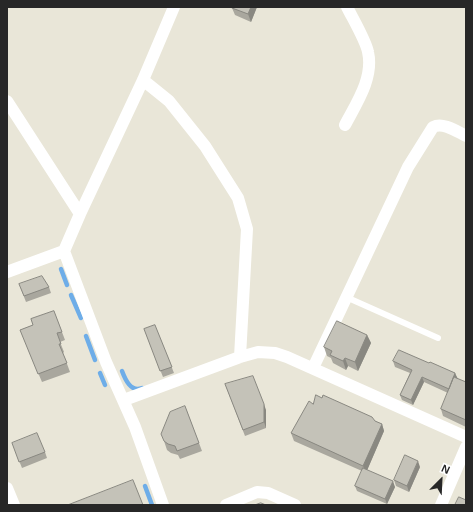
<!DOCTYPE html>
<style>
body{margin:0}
#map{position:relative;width:473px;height:512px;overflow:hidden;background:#e9e6d8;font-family:Arial,sans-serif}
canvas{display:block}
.frame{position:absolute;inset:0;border:8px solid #272727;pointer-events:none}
.north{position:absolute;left:421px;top:460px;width:40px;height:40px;-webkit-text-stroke:3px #fff;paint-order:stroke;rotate:24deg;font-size:11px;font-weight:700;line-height:16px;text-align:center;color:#272727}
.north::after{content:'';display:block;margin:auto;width:14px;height:18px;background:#272727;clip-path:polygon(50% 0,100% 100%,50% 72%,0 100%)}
</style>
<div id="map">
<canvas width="473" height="512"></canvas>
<div class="frame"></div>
<div class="north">N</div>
</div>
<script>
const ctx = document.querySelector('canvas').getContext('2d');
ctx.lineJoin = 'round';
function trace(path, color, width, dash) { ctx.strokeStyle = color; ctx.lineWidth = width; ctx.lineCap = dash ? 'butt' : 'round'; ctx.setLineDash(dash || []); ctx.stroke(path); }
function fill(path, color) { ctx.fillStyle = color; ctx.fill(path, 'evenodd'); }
trace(new Path2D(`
 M61,269l6,16
 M71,295l10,23
 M86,336l9,24
 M122,371c3,8 9,22 20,17
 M100,373l5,12
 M145,486l7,19`), '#6eade8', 4.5);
trace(new Path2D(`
 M346,297l92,41`), '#fff', 6);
trace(new Path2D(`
 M143,80l26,21 36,45 33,52 9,31 -7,128
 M7,101l73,113
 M345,125c11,-21 29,-47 23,-73 -2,-11 -15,-33 -21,-45
 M7,272l57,-21
 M313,368l95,-201 25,-40c10,-5 23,4 33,9
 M124,400l116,-43 18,-5 17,1 12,4 179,80
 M7,488l7,17
 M163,505l-28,-78 -29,-65 -42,-111 16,-37 63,-134 31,-73
 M226,505l31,-13 11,1 27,12
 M441,505l25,-58`), '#fff', 12);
fill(new Path2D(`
 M257,7l-6,15 -16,-7 -3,-7z
 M19,284l30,3 2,6 -25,9z
 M54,311l11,29 -5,2 4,10 -1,1 7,19 -28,10 -22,-52 13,-5 -2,-6z
 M155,325l19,48 -11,4 -19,-48z
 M367,335l4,8 -13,28 -10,-5 -2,4 -13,-7 -2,-5 -4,-2 -3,-9z
 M393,361l36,2 26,10 2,6 9,3v45l-23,-11 -2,-7 7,-16 -24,-11 -11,23 -11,-5 -2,-5 10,-22 -15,-6z
 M225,384l41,26v18l-21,8z
 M313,404l62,17 7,3 2,7 -17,39 28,17 -8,17 -30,-13 -2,-5 7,-15 -68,-30 -3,-8z
 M185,406l17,45 -22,8 -2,-4 -7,-2 -4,-3 -3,-9z
 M12,443l33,9 2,6 -25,10z
 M420,467l-11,25 -13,-6 -2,-6z`), '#a9a79e');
fill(new Path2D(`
 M251,7h6l-6,15 -3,-8z
 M367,335l4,8 -13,28 -3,-9z
 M345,358l3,8 -2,4 -3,-9z
 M455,373l3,6 -7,15 -2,-5z
 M422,377l2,5 -11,23 -2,-5z
 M264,404l2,6v18l-2,-6z
 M382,424l2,7 -18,42 -3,-7z
 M418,461l2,6 -11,25 -2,-6z
 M393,481l2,6 -8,17 -2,-5z`), '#898881');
const building = new Path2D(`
 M232,7h19l-3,7 -16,-6z
 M42,276l7,11 -25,9 -5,-12z
 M54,311l8,21 -5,1 4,11h-2l8,19 -29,11 -18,-44 13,-5 -2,-6z
 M337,321l30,14 -12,27 -10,-4 -2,3 -13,-6 2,-4 -8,-4z
 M155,325l17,42 -12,4 -16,-42z
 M399,350l30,13 1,-1 25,11 -6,16 -27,-12 -11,23 -11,-5 12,-25 -19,-9z
 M253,376l11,28v18l-21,8 -18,-46z
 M454,377l12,5v38l-25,-11z
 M316,395l6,3 1,-3 49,22 3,4 7,3 -19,42 -72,-33 18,-32 4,3z
 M185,406l14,37 -22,8 -2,-5 -7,-2 -4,-3 -3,-7 9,-22z
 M37,433l8,19 -26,10 -7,-19z
 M405,455l13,6 -11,25 -13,-6z
 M363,468l30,13 -8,18 -30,-13z
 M133,480l10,25h-75z
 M459,497l7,3v5h-11z
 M261,503l5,2h-11z`);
fill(building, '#c4c2b8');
trace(building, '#898881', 1);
</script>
